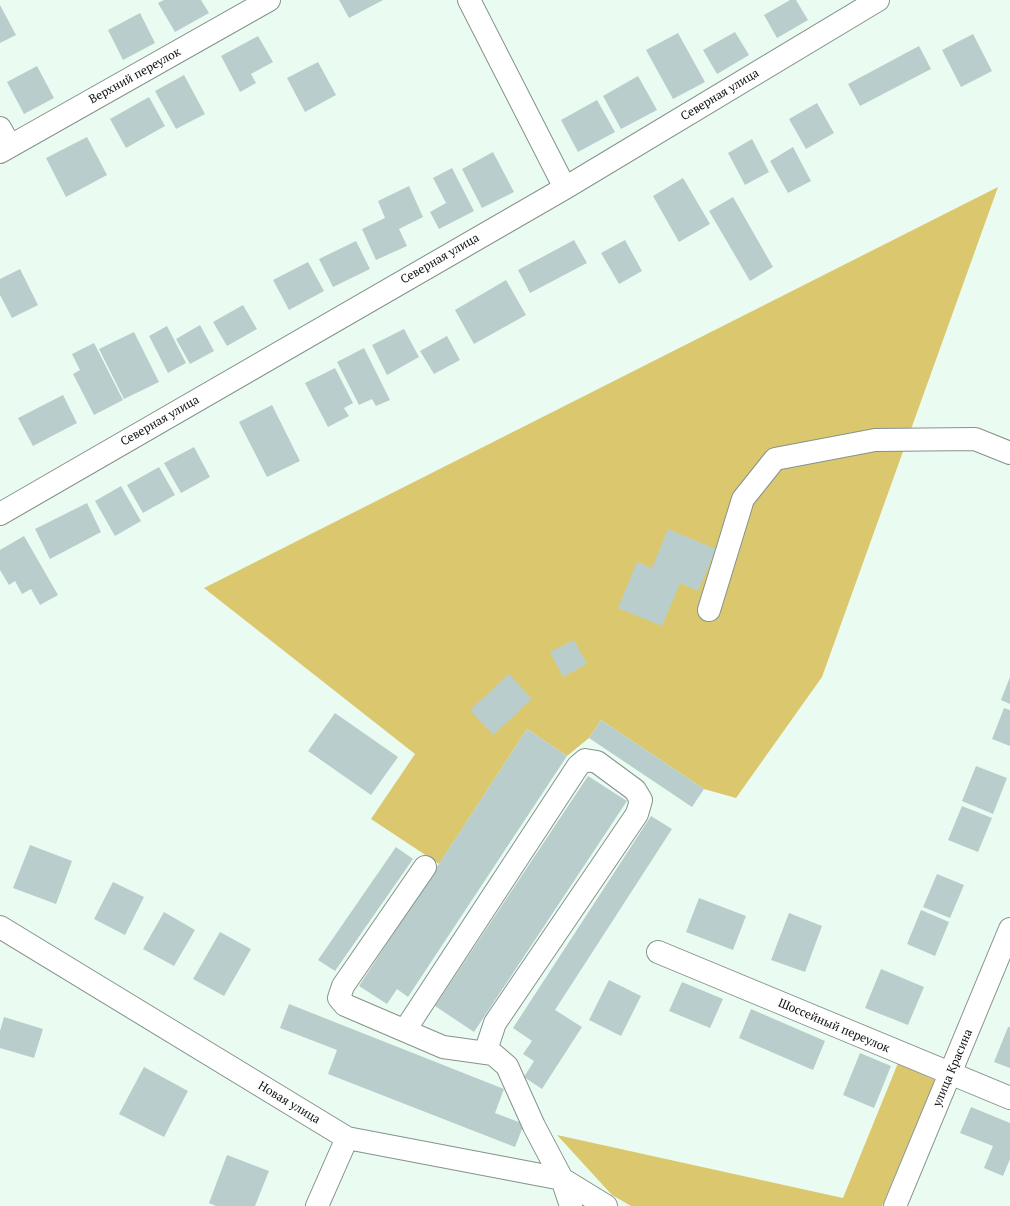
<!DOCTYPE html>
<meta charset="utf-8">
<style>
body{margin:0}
canvas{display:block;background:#eafbf2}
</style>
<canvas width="1010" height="1206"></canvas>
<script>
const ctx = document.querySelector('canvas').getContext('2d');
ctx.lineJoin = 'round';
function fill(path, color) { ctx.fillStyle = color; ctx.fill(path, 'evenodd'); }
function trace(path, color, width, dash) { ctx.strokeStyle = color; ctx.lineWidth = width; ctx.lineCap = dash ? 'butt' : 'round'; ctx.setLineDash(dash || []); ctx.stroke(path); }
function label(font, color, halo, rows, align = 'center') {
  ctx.font = font + ' "PT Serif",serif'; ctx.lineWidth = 3.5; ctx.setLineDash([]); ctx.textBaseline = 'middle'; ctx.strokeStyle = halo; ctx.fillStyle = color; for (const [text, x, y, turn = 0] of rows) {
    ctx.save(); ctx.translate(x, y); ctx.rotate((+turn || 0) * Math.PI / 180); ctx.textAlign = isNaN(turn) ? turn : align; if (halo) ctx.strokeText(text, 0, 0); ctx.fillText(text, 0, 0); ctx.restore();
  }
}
fill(new Path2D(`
 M998,187l-176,490 -86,121 -32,-9 -103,-69 -12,18 -22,18 -40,-27 -88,135 -68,-45 44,-65 -211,-166z
 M898,1063l37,17 -53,126h-251l-19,-11 -55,-60 286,63z`), '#dbc86e');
fill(new Path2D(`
 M164,0h37l8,13 -34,19 -17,-29z
 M339,0h44l-34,18z
 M790,0h6l12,20 -31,18 -13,-23z
 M0,5l16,30 -16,8z
 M140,13l15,30 -32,17 -15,-30z
 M735,32l14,23 -32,19 -14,-24z
 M678,33l27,49 -32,17 -27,-49z
 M973,34l19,37 -31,16 -19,-37z
 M258,36l15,26 -22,12 5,9 -16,9 -19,-36z
 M919,46l12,23 -71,37 -12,-22z
 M318,62l18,33 -31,17 -18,-34z
 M37,66l17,32 -30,16 -17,-32z
 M184,75l21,39 -29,15 -21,-38z
 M638,76l19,34 -36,19 -18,-33z
 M149,97l16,29 -39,22 -16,-29z
 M597,100l18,32 -37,20 -17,-32z
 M817,103l17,30 -28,16 -17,-30z
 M87,137l20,38 -41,22 -20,-39z
 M752,139l17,33 -24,13 -17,-32z
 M793,147l18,34 -23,12 -18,-32z
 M493,152l21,40 -32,16 -20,-39z
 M452,168l22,43 -35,18 -9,-17 16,-9 -13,-25z
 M683,178l27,46 -31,18 -26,-46z
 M409,186l14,31 -24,12 8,17 -31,14 -14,-31 23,-11 -7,-17z
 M733,197l40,70 -23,14 -41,-70z
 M574,240l13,23 -57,30 -12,-23z
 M625,240l17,31 -23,13 -18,-31z
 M356,241l14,28 -37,18 -14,-28z
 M308,262l16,29 -35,19 -16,-30z
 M20,269l18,36 -26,13 -12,-23v-16z
 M506,280l20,35 -52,29 -19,-34z
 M243,305l14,24 -30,17 -14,-24z
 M200,325l14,26 -24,13 -14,-25z
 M167,326l19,37 -18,10 -19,-37z
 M404,329l15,28 -32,18 -15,-30z
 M134,332l25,50 -35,17 -25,-50z
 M447,336l13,24 -26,14 -14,-23z
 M94,343l29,57 -29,15 -21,-41 7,-4 -8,-16z
 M364,348l26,52 -14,6 -4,-7 -13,6 -22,-43z
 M335,368l18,35 -9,5 5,8 -21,11 -23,-44z
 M63,395l14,28 -44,23 -15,-28z
 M272,405l28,56 -33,16 -28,-55z
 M194,447l16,30 -29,16 -17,-30z
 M159,467l16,28 -32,18 -16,-28z
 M121,486l20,35 -26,15 -20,-35z
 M87,503l14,29 -51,27 -15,-30z
 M668,529l48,20 -18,42 -18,-8 -18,43 -44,-18 19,-46 15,6z
 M24,536l34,59 -18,10 -9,-16 -9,5 -7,-13 -6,4 -9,-15v-20z
 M574,640l13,24 -24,13 -13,-25z
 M509,674l23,25 -39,36 -23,-25z
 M1010,677v27l-9,-4z
 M1004,708l6,2v36l-18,-7z
 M335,713l63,44 -27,38 -63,-44z
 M601,720l103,69 -12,18 -103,-69z
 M527,729l40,27 -159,241 -11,-8 -10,15 -28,-18z
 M976,766l31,12 -14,36 -31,-13z
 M588,776l39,25 -153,231 -39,-26z
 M962,806l30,12 -14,34 -30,-12z
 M651,816l21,13 -117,181 27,17 -40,62 -18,-12 10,-16 -11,-7 9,-13 -19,-13z
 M30,845l42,16 -16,43 -43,-16z
 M396,847l17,12 -78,112 -17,-11z
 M937,874l27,11 -14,33 -27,-11z
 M113,882l31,15 -19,38 -31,-16z
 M699,898l47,18 -13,34 -47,-18z
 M921,910l28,12 -14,34 -28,-12z
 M164,912l31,18 -21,36 -31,-17z
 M789,913l33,13 -17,46 -34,-12z
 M220,932l31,17 -27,47 -31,-17z
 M881,969l43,18 -16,38 -43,-17z
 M609,980l32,16 -20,40 -32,-16z
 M682,982l41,17 -13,29 -41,-17z
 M289,1004l215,85 -9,24 29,11 -9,23 -187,-73 9,-24 -57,-22z
 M751,1009l74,32 -12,29 -74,-32z
 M4,1017l39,12 -9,29 -34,-10v-17z
 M1008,1027h2v41l-16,-6z
 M860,1053l31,13 -17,42 -31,-13z
 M144,1067l44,24 -24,46 -45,-23z
 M971,1107l39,16v36l-7,17 -19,-8 9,-22 -33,-13z
 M227,1155l42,16 -14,35h-39l-7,-3z`), '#b9cecc');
const minor = new Path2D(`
 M469,0l96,188
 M0,128l10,18
 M0,152l269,-152
 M0,514l565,-326 313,-188
 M709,610l34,-111 32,-40 100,-19 100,-1 35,14
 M425,867l-82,119 -4,12 6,7 98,42 50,7 14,12 27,60 28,53 9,27
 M0,927l347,211 215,41 44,27
 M658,952l352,146
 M405,1030l173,-264 7,-6 12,2 38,28 6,10 -4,14 -142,209 -10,30
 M317,1206l30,-68
 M895,1206l115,-277`);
trace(minor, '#84938b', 24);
trace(minor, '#fff', 22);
label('12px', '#0c110e', '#fff', [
 ["Верхний переулок",135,76,-29],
 ["Северная улица",720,95,-31],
 ["Северная улица",440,259,-30],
 ["Северная улица",160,421,-30],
 ["Шоссейный переулок",834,1026,23],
 ["улица Красина",953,1068,-67],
 ["Новая улица",289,1103,31]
]);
</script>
